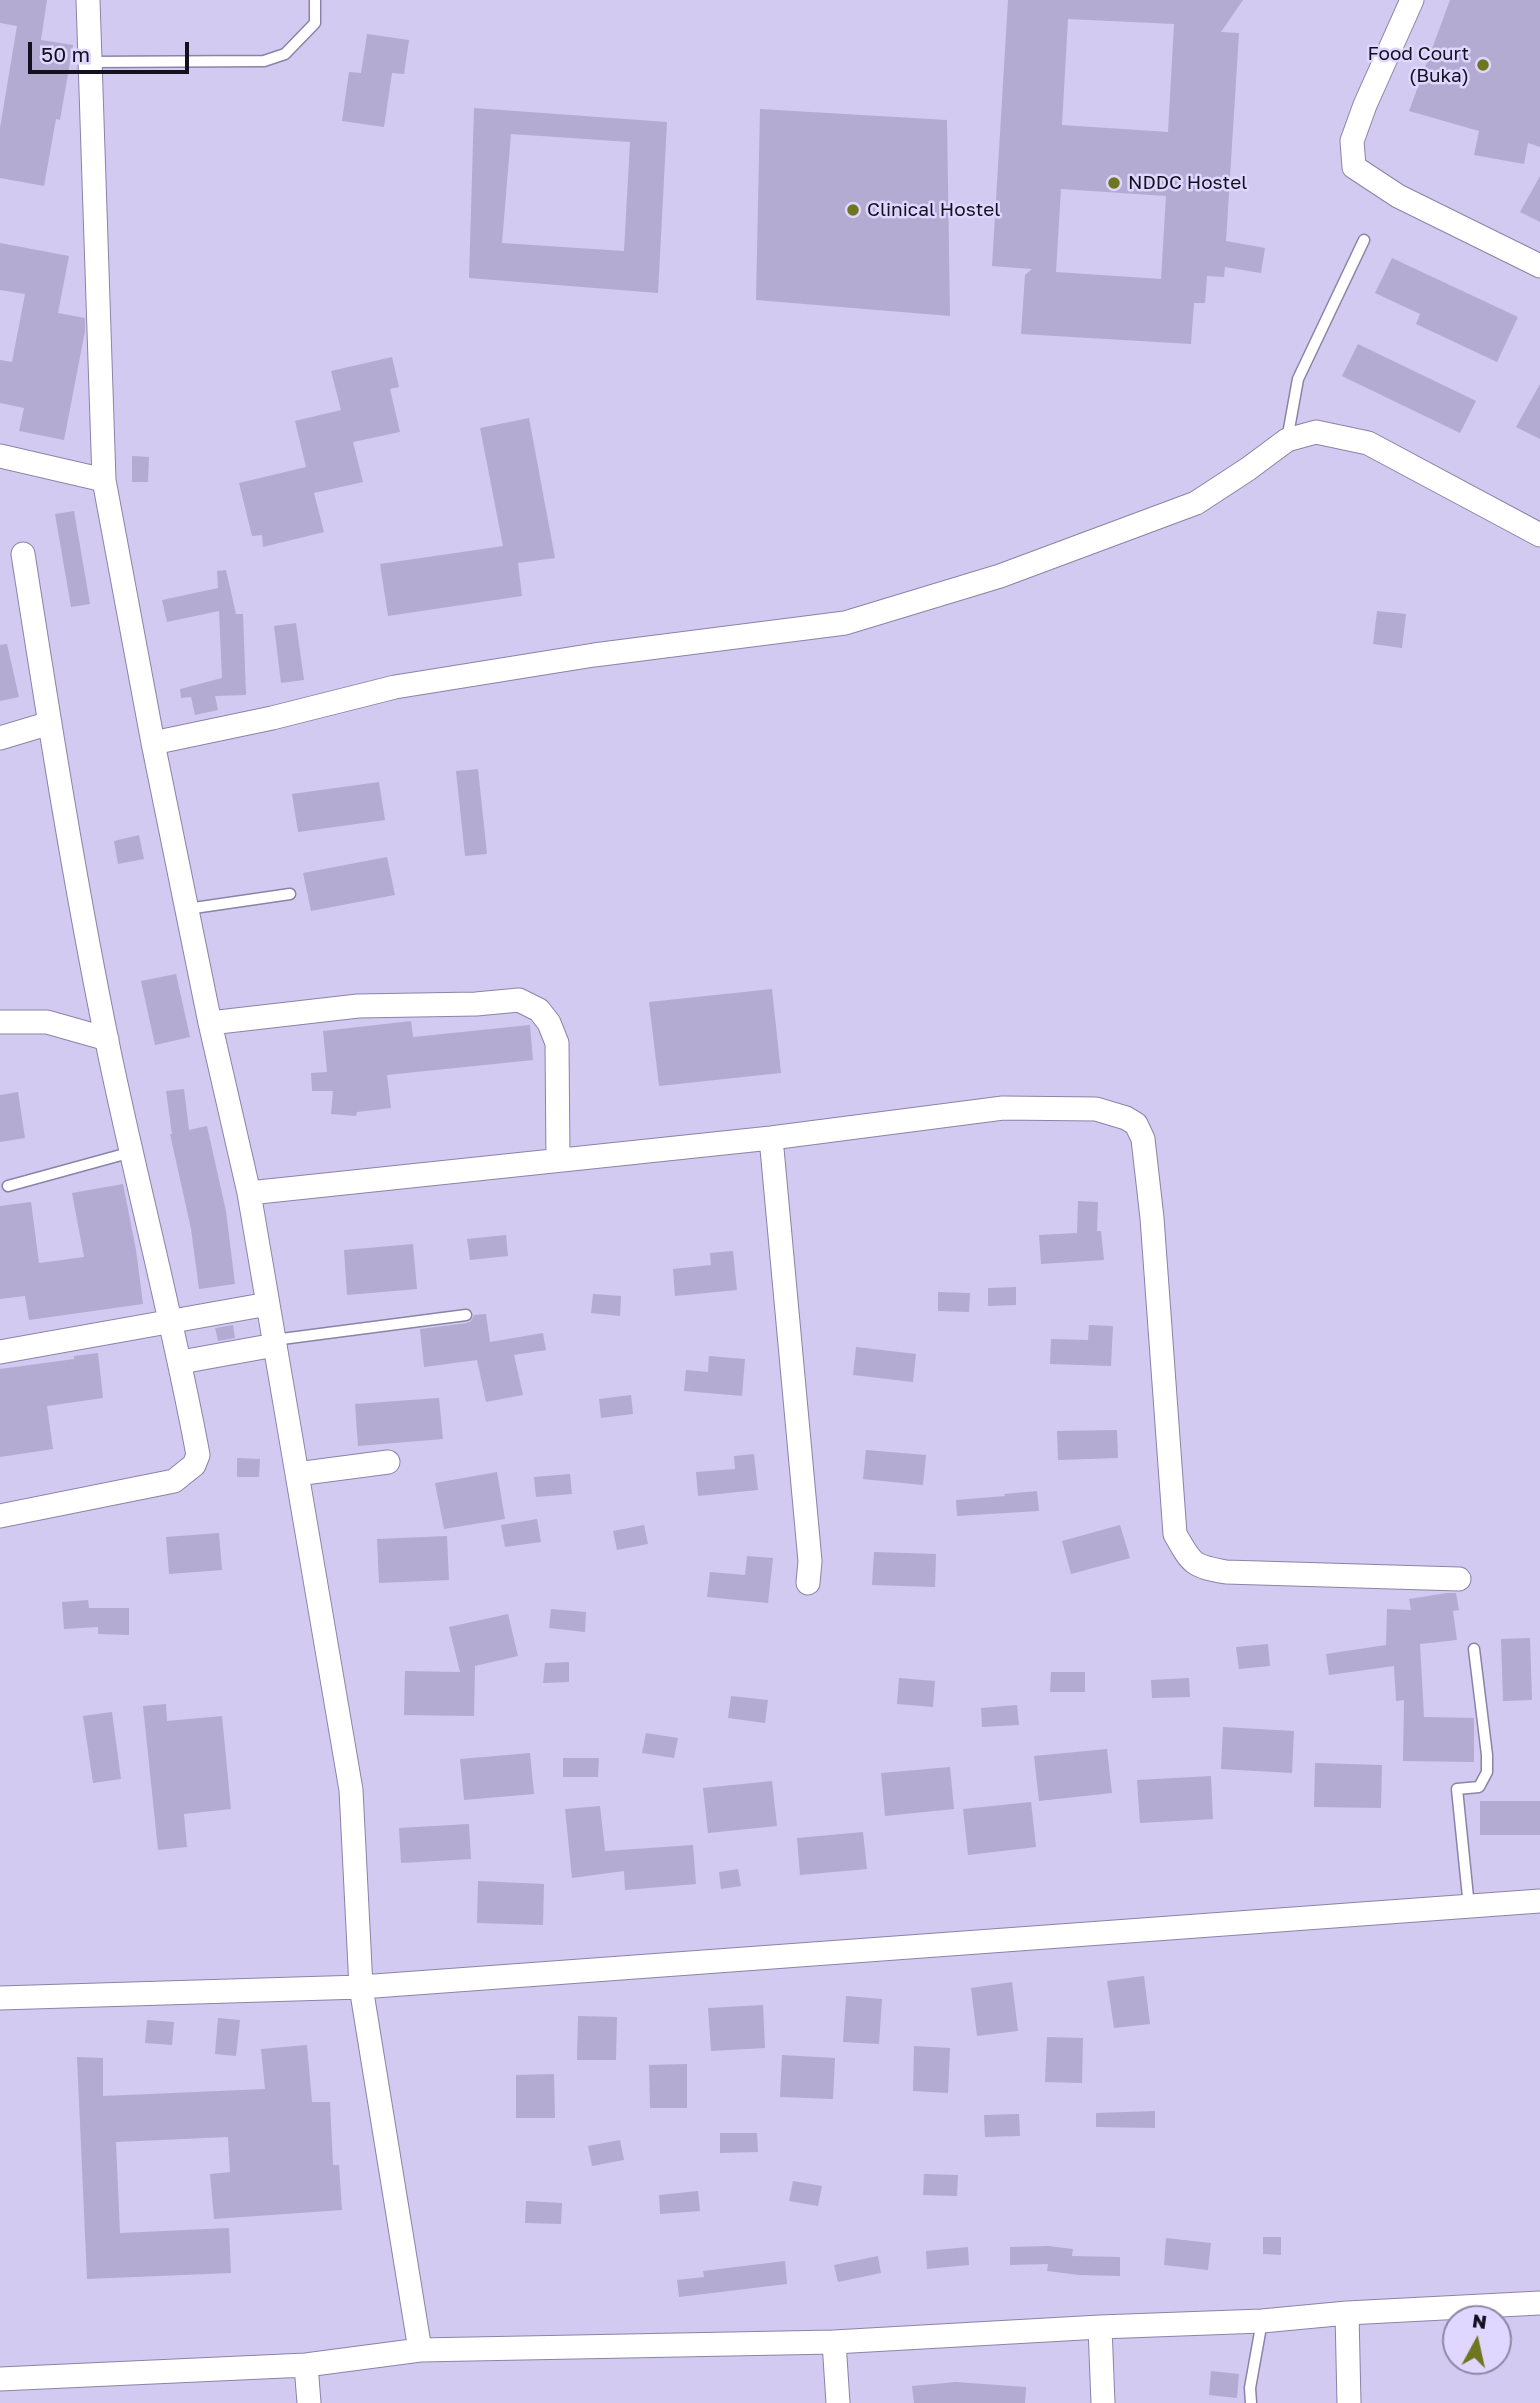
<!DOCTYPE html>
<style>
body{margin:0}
#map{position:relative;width:1540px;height:2403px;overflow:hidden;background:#d2caf1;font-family:"Golos Text",sans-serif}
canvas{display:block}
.north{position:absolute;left:1442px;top:2305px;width:70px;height:70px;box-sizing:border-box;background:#dfd7ff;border:2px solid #8e88a5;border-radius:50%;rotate:8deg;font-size:19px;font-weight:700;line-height:28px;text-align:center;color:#14111e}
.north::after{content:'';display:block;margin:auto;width:24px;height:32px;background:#6f761f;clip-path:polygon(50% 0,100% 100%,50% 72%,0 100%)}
.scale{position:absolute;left:28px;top:42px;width:161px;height:32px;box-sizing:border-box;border:4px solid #14111e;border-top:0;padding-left:9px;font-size:21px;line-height:24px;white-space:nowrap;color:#14111e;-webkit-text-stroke:5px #dfd7ff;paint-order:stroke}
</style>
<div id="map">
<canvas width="1540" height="2403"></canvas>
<div class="north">N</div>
<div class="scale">50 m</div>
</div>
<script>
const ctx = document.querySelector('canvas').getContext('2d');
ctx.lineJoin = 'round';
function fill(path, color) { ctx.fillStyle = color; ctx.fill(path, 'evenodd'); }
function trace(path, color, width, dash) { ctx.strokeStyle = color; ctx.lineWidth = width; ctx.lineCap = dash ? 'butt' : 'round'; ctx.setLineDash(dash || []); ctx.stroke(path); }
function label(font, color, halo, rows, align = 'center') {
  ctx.font = font + ' "Golos Text",sans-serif'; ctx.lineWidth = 5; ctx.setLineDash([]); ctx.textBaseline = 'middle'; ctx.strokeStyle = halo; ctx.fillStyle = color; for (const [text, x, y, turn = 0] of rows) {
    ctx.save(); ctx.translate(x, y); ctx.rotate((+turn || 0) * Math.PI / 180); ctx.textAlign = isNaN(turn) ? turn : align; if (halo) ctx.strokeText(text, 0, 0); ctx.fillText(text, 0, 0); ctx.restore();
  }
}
fill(new Path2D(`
 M0,0h47l-6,40 32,5 -13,75 -4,-1 -12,67 -44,-8v-50l17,-102 -17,-3z
 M1008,0h235l-22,32 18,1 -13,208 39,7 -4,25 -36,-6 -1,10 -17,-1 -2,27h-11l-3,41 -170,-10 4,-59 7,-6 -40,-3zM1068,19l106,5 -6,108 -106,-7zM1061,189l105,7 -5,83 -105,-7z
 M1450,0h90v147l-12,-4 -4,21 -50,-9 5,-24 -70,-20z
 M367,34l42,6 -5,34 -12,-1 -8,54 -42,-6 7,-49 12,1z
 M474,108l193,14 -9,171 -189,-15zM511,134l119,8 -6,109 -122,-8z
 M760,109l187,11 3,196 -194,-16z
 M1540,176v46l-20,-10z
 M0,243l69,13 -11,57 27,5v13l-21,109 -45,-9 5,-23 -24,-5v-43l12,2 13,-68 -25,-4z
 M1392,258l126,59 -21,45 -81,-38 4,-10 -45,-21z
 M1358,344l118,57 -16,32 -118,-57z
 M392,357l7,30 -9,2 10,43 -47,10 10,40 -49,11 10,39 -61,15 -1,-12 -10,1 -13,-53 67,-16 -11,-46 46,-11 -10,-39z
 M1540,384v55l-24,-12z
 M529,418l26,140 -37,5 4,33 -134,20 -8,-52 123,-18 -23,-118z
 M132,456l17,1 -1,25h-16z
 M74,511l16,93 -19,3 -16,-93z
 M226,570l10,44h7l3,81 -31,1 3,14 -23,5 -4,-18 -10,1 -1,-9 42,-11 -3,-67 -52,11 -5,-22 56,-12 -1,-17z
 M1377,611l29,3 -4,34 -29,-4z
 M296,623l8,57 -23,3 -7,-57z
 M7,644l12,53 -19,4v-56z
 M478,769l9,85 -22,2 -9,-85z
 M379,782l6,38 -87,12 -6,-38z
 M139,835l5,24 -26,5 -4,-23z
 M387,857l8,38 -84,16 -8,-38z
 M176,974l14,63 -35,8 -14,-64z
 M772,989l9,84 -122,13 -10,-84z
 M411,1021l2,16 117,-12 3,35 -146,15 4,33 -34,4 -1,4 -25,-2 2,-23h-21l-1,-18 16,-1 -4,-41z
 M184,1089l5,41 18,-4 19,85 9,73 -36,5 -8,-60 -21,-95h2l-6,-43z
 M18,1092l7,46 -25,4v-47z
 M123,1184l13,66 7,54 -114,16 -4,-24 -25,3v-93l31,-4 8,61 45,-6 -12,-64z
 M1078,1201l20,1 -1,29h4l3,29 -63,4 -2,-29 38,-2z
 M506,1235l2,21 -38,4 -3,-21z
 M413,1244l4,45 -70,6 -3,-45z
 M733,1251l4,39 -62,6 -2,-27 38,-4 -1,-12z
 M1016,1287v18l-28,1v-18z
 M938,1292l32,1 -1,19 -31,-1z
 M593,1294l28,2 -1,20 -29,-3z
 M486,1314l4,28 53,-9 3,17 -32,5 9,40 -37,7 -9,-42 -53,7 -4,-38 47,-6 4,-2 3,-6z
 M233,1325l2,13 -17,3 -3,-13z
 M1089,1325l24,1 -2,40 -61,-2 1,-25 37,1z
 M856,1347l60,7 -3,28 -60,-7z
 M98,1353l5,45 -56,8 6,43 -53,8v-88l74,-10v-3z
 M709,1356l36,3 -3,37 -58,-5 2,-21 22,2z
 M631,1395l2,19 -32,4 -2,-19z
 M439,1398l4,41 -85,7 -3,-42z
 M1117,1430l1,28 -60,2 -1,-29z
 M866,1450l60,5 -3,30 -60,-6z
 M754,1454l4,36 -60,6 -2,-24 39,-3 -1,-13z
 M237,1458l23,1 -1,18h-22z
 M497,1472l8,47 -61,10 -9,-46z
 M570,1474l2,20 -36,3 -2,-20z
 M1037,1491l2,20 -82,5 -1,-16 49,-4 -1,-2z
 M537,1519l4,23 -36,5 -4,-22z
 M644,1525l4,19 -31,6 -4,-19z
 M1120,1525l10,33 -59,16 -9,-33z
 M219,1533l3,37 -53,4 -3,-37z
 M447,1536l2,44 -70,3 -2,-44z
 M874,1552l62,2 -1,33 -63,-2z
 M747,1556l26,2 -5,45 -61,-6 3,-25 35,3z
 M1447,1593h9l3,17 -6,1 4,29 -37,4 4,73 50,1v44l-71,-1 1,-61 -8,1 -2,-35 -65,9 -3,-21 60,-9 1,-36 24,1 -2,-11z
 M88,1600l1,8h40v27l-31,-1v-7l-34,2 -2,-27z
 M551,1609l35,3 -1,20 -36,-4z
 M508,1614l10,42 -43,10 -1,50 -70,-1 1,-44 55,1 -11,-45z
 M1530,1638l2,62 -29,1 -2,-62z
 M1268,1644l2,22 -31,3 -3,-22z
 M569,1662v20l-26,1 2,-20z
 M1051,1672h34v20h-35z
 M899,1678l36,3 -2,26 -36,-3z
 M1189,1678l1,19 -38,1 -1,-18z
 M731,1696l37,4 -3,23 -37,-5z
 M166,1704l1,17 55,-5 9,93 -47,5 3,33 -29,3 -15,-144z
 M1017,1705l2,20 -37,2 -1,-19z
 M112,1712l9,67 -28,4 -10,-67z
 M1223,1727l71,4 -2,42 -71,-4z
 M646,1733l32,5 -4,20 -32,-5z
 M1107,1749l5,44 -73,8 -5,-45z
 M530,1753l4,41 -70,6 -4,-41z
 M563,1758h36l-1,19h-35z
 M1315,1763l67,2 -1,43 -67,-1z
 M950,1767l4,42 -69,7 -4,-43z
 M1211,1776l2,43 -73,4 -3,-43z
 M772,1781l5,45 -69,7 -5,-45z
 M1480,1801h60v34h-60z
 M1031,1802l5,45 -68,8 -5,-46z
 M600,1806l5,45 88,-6 3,39 -71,6 -1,-19 -52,7 -7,-69z
 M469,1824l2,35 -70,4 -2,-35z
 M863,1832l4,37 -67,6 -3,-37z
 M738,1869l3,17 -20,3 -2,-17z
 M478,1881l66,3 -1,41 -66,-2z
 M1144,1976l6,48 -36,4 -7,-47z
 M1012,1982l6,49 -41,5 -6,-48z
 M846,1996l36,3 -3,45 -36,-2z
 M763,2005l2,43 -54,3 -3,-43z
 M578,2016l39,1 -1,43h-39z
 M218,2018l22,2 -4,36 -21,-2z
 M147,2020l27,2 -2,23 -27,-2z
 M1047,2037l36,1 -1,45 -37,-1z
 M307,2045l5,57h18l3,63h6l3,45 -128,9 -4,-45 20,-2 -2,-35 -112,5 4,91 109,-5 2,45 -144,6 -10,-222 26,1v38l162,-7 -4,-40z
 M914,2046l36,2 -2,45 -35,-2z
 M782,2055l53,3 -2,41 -53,-2z
 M687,2064v44h-37l-1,-43z
 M554,2074l1,44h-39v-43z
 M1155,2111v17l-59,-1v-14z
 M1019,2114l1,22 -35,1 -1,-22z
 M720,2133h37l1,19 -38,1z
 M620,2140l4,20 -32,6 -4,-20z
 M924,2174l34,1 -1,21 -34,-1z
 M793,2181l29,5 -4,20 -29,-5z
 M698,2191l2,20 -40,3 -1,-19z
 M526,2201l36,2 -1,21 -36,-1z
 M1263,2237h18v18l-18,-1z
 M1166,2238l45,5 -3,27 -44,-5z
 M1048,2246l25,3 -1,7 48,1v19l-41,-1 -32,-4 1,-7 -38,1v-18z
 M968,2247l1,18 -42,4 -1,-18z
 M878,2256l3,17 -43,9 -4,-17z
 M785,2261l2,23 -108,13 -2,-17 27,-3 -1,-6z
 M1211,2371l28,3 -2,24 -28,-3z
 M956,2382l70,5 -1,16h-111l-2,-17z`), '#b3abd1');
const lane = new Path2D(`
 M90,62l174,-1 21,-7 30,-31v-23
 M1287,440l11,-61 66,-139
 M187,909l103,-15
 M8,1186l124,-34
 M274,1340l192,-25
 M1469,1907l-12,-118 22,-2 8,-15v-17l-13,-106
 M1251,2403l-1,-15 12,-67`);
const street = new Path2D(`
 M88,0l16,480 49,263 57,280 39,170 102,597 10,197 59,363
 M1412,0l-47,105 -13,36 2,26 44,29 142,70
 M0,456l104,24
 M0,738l50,-15
 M153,743l119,-25 123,-31 199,-32 251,-32 155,-47 196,-73 52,-34 39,-29 29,-8 52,11 172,92
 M0,1022h47l60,17
 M210,1023l148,-17 118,-2 43,-4 20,10 10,13 8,20 1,117
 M771,1138l39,423 -2,22
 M249,1193l522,-55 232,-30 93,1 30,9 10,6 7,15 9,79 23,316c17,30 17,32 51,38l233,7
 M0,1352l268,-48
 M181,1362l94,-17
 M297,1474l91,-12
 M0,1516l174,-35 20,-16 4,-10c-25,-136 -61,-269 -89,-404 -34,-165 -60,-331 -86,-497
 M0,1998l361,-11 1179,-86
 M1347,2313l2,90
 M1100,2327l3,76
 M834,2342l4,61
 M306,2365l3,38
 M0,2379l306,-14 114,-15 414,-8 266,-15 162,-6 85,-8 193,-10`);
trace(lane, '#8b83a8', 13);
trace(street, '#8b83a8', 25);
trace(lane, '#fff', 10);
trace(street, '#fff', 23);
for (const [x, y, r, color] of [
 [1483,65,7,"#6f761f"],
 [1114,183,7,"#6f761f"],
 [853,210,7,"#6f761f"]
]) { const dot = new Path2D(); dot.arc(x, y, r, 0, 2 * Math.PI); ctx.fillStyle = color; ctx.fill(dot); trace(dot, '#dfd7ff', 2.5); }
label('19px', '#14111e', '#dfd7ff', [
 ["Food Court",1469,54,"right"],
 ["(Buka)",1469,76,"right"],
 ["NDDC Hostel",1128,183],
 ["Clinical Hostel",867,210]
], 'left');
</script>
